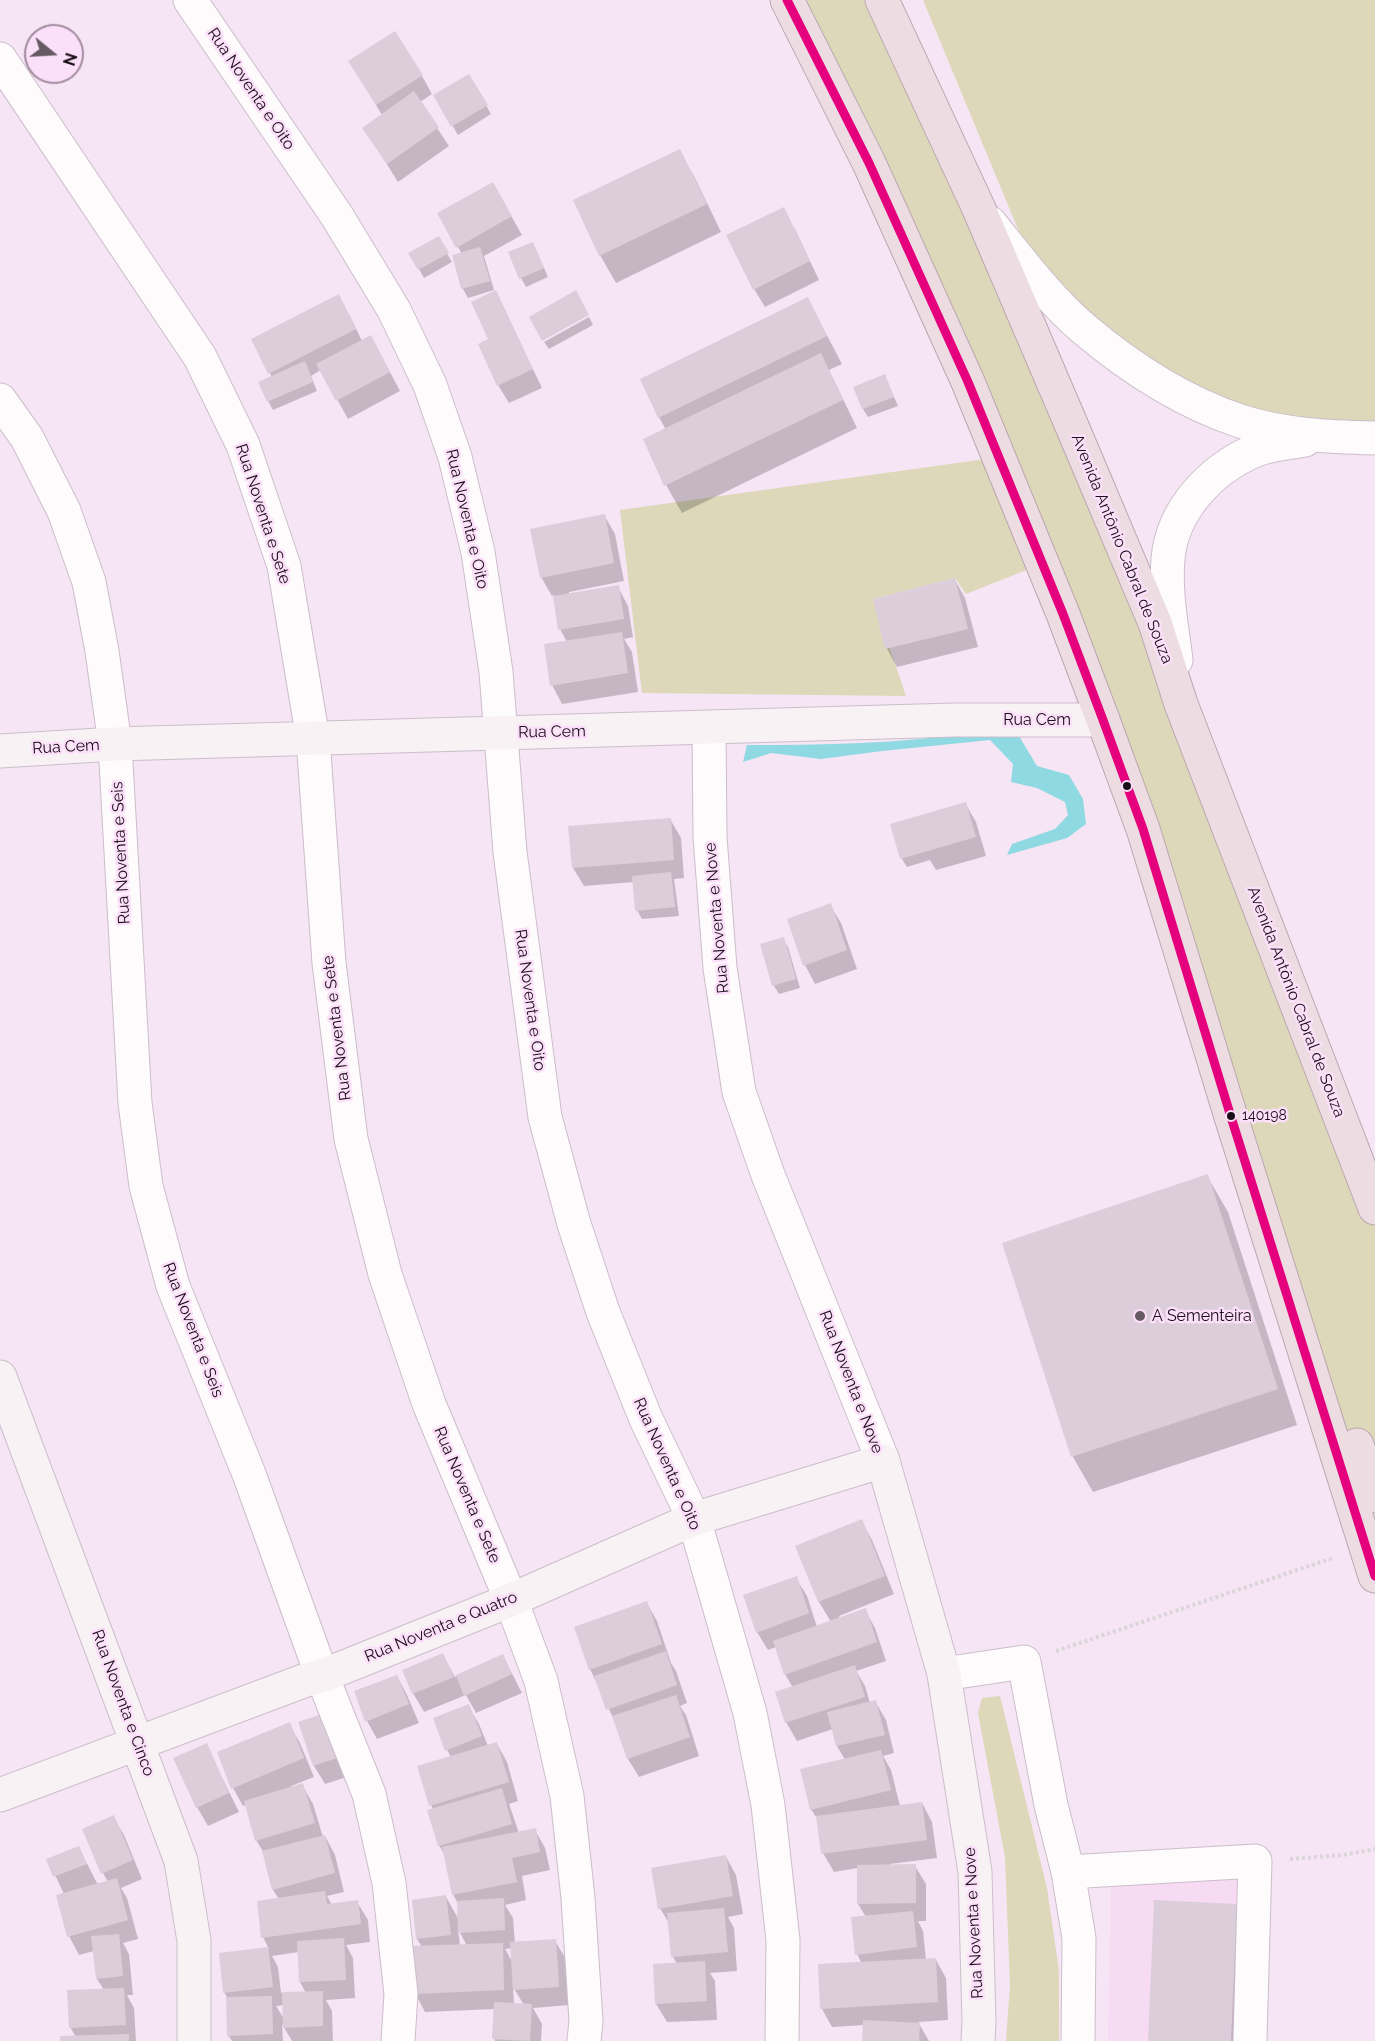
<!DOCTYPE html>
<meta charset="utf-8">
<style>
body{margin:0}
#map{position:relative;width:1375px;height:2041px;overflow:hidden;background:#f6e5f4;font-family:Raleway,sans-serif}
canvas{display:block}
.north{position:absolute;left:24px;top:24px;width:60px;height:60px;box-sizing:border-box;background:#fcdff9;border:2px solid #a18c9f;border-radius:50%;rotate:108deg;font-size:16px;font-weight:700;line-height:24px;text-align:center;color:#190f18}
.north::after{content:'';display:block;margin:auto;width:21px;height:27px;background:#665a65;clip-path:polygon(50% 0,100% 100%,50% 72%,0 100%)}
</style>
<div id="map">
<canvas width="1375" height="2041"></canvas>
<div class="north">N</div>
</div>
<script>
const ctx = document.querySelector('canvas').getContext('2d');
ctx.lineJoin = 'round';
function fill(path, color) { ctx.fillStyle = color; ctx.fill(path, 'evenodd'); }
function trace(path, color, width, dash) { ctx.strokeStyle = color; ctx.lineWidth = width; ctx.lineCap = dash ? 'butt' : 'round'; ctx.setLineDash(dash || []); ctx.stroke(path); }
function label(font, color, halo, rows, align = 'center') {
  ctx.font = font + ' Raleway,sans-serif'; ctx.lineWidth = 5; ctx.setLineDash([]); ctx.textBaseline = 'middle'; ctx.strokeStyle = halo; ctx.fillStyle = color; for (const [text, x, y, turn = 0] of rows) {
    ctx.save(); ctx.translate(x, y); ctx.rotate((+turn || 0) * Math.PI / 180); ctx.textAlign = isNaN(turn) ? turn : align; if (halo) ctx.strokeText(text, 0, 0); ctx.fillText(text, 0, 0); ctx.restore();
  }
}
fill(new Path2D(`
 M1112,1851l158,4 -5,186h-157z`), '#f6dbf3');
fill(new Path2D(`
 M782,0h98l194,432 301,785v282l-10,-21 -133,-360 -193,-553 -73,29 -11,-16 -82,21 33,97 -264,-3 -22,-183 373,-52z
 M923,0h452v437l-46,-1 -174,-61 -123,-112z
 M1000,1696l47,192 12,83v70h-53l4,-55 -5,-129 -27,-144 4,-15z`), '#dcd8b9');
fill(new Path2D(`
 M976,732l43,4 18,30 32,9 14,24 3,25 -19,14 -60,17 5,-11 43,-15 13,-14 -3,-13 -28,-14 -26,-6 2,-18 -23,-24 -108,11 -61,8 -50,-6 -28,9 4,-17c76,0 153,-1 229,-13z`), '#8ed9e2');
fill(new Path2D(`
 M350,62l72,14 10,18 -12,8 29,44 -51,36 -34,-54 18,-13z
 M469,76l22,38 -33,21 -23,-39z
 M679,151l16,27 26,54 -105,51 -16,-28 -25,-54z
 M493,184l29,51 -38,21 10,34 -26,8 -5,-9 -9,-33 8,-2 -23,-40z
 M794,227l25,53 -54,27 -11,-18z
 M443,247l9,15 -28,16 -14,-25z
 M537,252l11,25 -22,10 -5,-9z
 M808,299l34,65 -13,6 28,58 -175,85 -16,-28 -21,-45 21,-10 -7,-13z
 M349,314l13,27 19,14 19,36 -52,28 -27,-49 -10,6 6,15 -44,19 -5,-9 4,-24 -19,-37z
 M589,317l4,8 -44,24 -5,-7z
 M518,338l24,50 -33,15 -11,-18 -8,-45z
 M885,376l13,30 -30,11 -5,-8z
 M604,515l11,19 9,47 -55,11v3l49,-8 10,19 5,31 -9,2 8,13 6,40 -76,12 -10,-19 15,-43 -7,-13 -6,-34 -2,1 -11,-19z
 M955,580l10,18 13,49 -81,20 -10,-18 -12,-49z
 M965,803l11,19 10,34 -50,14 -6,-10 -23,7 -5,-8 -10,-34z
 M670,819l11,19 3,40 -10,1 5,37 -37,3 -5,-9 -3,-28 -50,4 -11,-18z
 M830,905l11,18 16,46 -42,15 -10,-19z
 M783,939l5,8 12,41 -21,6 -5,-8z
 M1207,1176l21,36 69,213 -204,67 -20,-35 -69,-213z
 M861,1521l11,19 22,54 -55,22 1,3 25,-9 10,18 11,33 -30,10 9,15 5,17 5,-2 11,19 8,33 -11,3 8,14 9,36 22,-3 10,19 5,36 -47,6 1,2h24l11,18v37h-8l5,10 3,29h10l10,18 2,42 -30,2 11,19h-65l1,-16 -33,2 -10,-18 40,-45 -5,-10 9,-37 -8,-13v-36l-24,4 -11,-19 -4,-31 -8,-13 34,-49 -8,-14 -4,-17 -36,12 -11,-19 7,-34 -8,-14 -9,-27 -8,3 -11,-18 39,-54 11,18 10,31 14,-5 -12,-20 -22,-55z
 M646,1602l11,19 14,42 5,8 11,32 -7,3 6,9 13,41 -60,21 -11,-18 -12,-35 -26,-55z
 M443,1655l12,22 48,-21 19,37 -46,20 -10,-18 -42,17 -11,-19z
 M397,1676l10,19 12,28 -42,16 -10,-18z
 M468,1706l11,18 9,22 9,-2 10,18 11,39 -9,3 10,29 16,-3 10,18 5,22 -28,6 4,24 -21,5 8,13 2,26 40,-3 11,18 3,46 -36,3 9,16 -1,17h-46v-32l-70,3 -10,-19 7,-46 -5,-8 29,-42 13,23 -1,-16 -5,-10 -8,-38 -6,-11 -6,-35 -14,-43 32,-10 -4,-7zM458,1929l9,17h-7zM512,1948l1,15 -8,-14zM513,1987l11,18 -10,-1z
 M322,1716l25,61 -22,7 -11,-18 -14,-43z
 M289,1724l11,19 14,34 -23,9v2l11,-3 11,19 10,33 2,-1 10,19 9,37 -17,4 5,9 25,-3 11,18 2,22 -24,3 7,13 2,40 -29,2 6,11 1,30h-41l-10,-17 1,17h-51l-4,-6 -1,-38 -3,-5 -4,-38 49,-5 -6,-12 16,-38 -6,-9 -9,-37 -8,-13 -10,-35 -3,1 -10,-18zM299,1952l1,30 6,11h-25l-3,-26 -6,-11zM284,2005v14l-8,-13z
 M206,1745l33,67 -31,14 -11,-19z
 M113,1817l11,18 18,44 -21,9 6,10 11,41 -15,4 6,11 4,41h-6l7,13 2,33h-75l15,-4 -6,-10 34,-37 -7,-11 -3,-28 -15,4 -10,-19 -5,-42 -16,-34 31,-12 19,37 10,-3 -5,-9z
 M726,1857l10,18 7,39 -15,3 6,11 3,43 -27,2 5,8 2,39 -50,2 -11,-18 21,-40 -4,-7 -3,-32 -10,-17z
 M1237,1905l15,28 -4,108h-98z`), '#0003');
fill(new Path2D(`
 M395,31l28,44 -47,30 -28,-44z
 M469,74l19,31 -37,22 -18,-32z
 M414,91l25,36 -52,37 -25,-36z
 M680,149l27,55 -108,52 -26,-56z
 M493,182l19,34 -56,32 -19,-35z
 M784,207l26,54 -57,29 -27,-55z
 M439,236l10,17 -31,17 -10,-17z
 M533,242l11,26 -25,11 -11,-27z
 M480,247l10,34 -29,8 -9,-34z
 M496,290l37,79 -36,17 -19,-42 10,-5 -17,-37z
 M576,290l13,25 -47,26 -13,-24z
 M339,294l17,35 -88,45 -17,-35z
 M808,297l19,39 -169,82 -18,-39z
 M371,335l19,37 -54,29 -20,-37z
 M821,353l22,47 -179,86 -21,-47z
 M305,361l8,21 -46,20 -9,-20z
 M885,374l9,23 -32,12 -9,-22z
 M605,514l9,49 -74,15 -10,-49z
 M955,578l13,51 -83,20 -12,-50z
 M619,585l5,34 -66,11 -5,-34z
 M622,632l6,41 -78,13 -6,-42z
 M966,802l10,35 -76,22 -10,-35z
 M671,818l3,42 -102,8 -4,-42z
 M671,872l4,35 -40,4 -3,-35z
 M831,903l16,47 -44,16 -16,-47z
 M784,937l12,42 -24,7 -12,-42z
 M1208,1174l70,215 -207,68 -69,-214z
 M862,1519l23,57 -67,26 -23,-56z
 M797,1576l12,37 -53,20 -13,-38z
 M647,1601l15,43 -73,26 -15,-43z
 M866,1608l11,34 -93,33 -11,-34z
 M666,1651l11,34 -71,25 -12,-34z
 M443,1653l11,24 -42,17 -10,-24z
 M503,1654l9,20 -48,22 -8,-21z
 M855,1665l10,32 -80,26 -10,-31z
 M397,1675l12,29 -44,18 -11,-31z
 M676,1695l14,42 -63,22 -15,-43z
 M876,1700l9,35 -49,11 -9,-34z
 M469,1704l13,32 -37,15 -12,-33z
 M322,1714l15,44 -24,8 -15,-44z
 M290,1722l14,36 -73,31 -14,-37z
 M497,1742l12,40 -80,24 -12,-40z
 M207,1743l22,50 -33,15 -23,-50z
 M881,1750l10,40 -81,20 -10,-41z
 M303,1783l12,40 -60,18 -11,-40z
 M502,1788l10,36 -74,22 -11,-36z
 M922,1802l5,38 -106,14 -5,-38z
 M114,1815l19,45 -32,14 -19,-45z
 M536,1828l4,24 -28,6 5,24 -65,13 -10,-48z
 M325,1835l10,38 -63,17 -10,-39z
 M79,1846l8,18 -34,13 -7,-18z
 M726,1855l7,41 -75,13 -7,-41z
 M916,1864v39l-59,1v-39z
 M117,1878l11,42 -61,17 -11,-42z
 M325,1891l2,13 31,-4 3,24 -100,14 -4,-37z
 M446,1895l5,40 -35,4 -4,-39z
 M504,1898l1,32 -47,3 -1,-32z
 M1154,1900l83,4 -6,137h-83z
 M724,1908l4,44 -57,5 -4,-44z
 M913,1911l4,36 -62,8 -4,-38z
 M119,1934l4,42 -27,3 -5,-43z
 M344,1938l2,42 -47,2 -2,-41z
 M556,1939l3,48 -46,3 -3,-48z
 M503,1943l1,47 -91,4 -2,-48z
 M268,1947l5,40 -50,6 -4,-40z
 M936,1958l2,44 -118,7 -2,-45z
 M705,1961l2,40 -52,3 -2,-40z
 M124,1988l2,37 -57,3 -2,-38z
 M323,1991v35l-40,2 -1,-36z
 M272,1996l1,38 -46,2 -1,-39z
 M494,2002l38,2 -2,37 -38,-2z
 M863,2020l57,3 -1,18h-57z
 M129,2034v7h-69v-5z`), '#dbceda');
const street = new Path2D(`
 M190,0l147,216 57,94 36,75 25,72 23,95 18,120 14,180 35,265 29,107 29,88 43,107 48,100 56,194 18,92 15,135 -1,101
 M0,59l200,298 43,88 41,121 29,173 16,224 22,176 34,135 44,130 82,196 30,81 26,115 11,102 8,123 -2,20
 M990,223c29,36 58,75 94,106 45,38 99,73 156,92 43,14 90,16 135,17
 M0,400l27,38 37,73 25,71 13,69 13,93 20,359 11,83 27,100 76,188 73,202 47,118 20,89 12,111 -3,47
 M1176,660c-4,-33 -11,-67 -8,-101 4,-49 43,-90 88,-109 15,-6 33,-7 49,-10
 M709,728l1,109 10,131 19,124 29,83 115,286
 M944,1674l80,-12 27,143 17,67 11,66 -1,103
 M1068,1872l187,-11 -5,180`);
const secondary = new Path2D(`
 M0,751l115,-7 839,-24h149
 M0,1377l181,484 13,80v100
 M0,1795l306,-115 16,-4 189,-76 183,-81 189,-58 61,213 31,198 4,150 -1,19`);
const highway = new Path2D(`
 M787,0l82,163 99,219 95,232 40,106 40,109 88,288 144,459
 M882,0l97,209 95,222 81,192 26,81 194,504
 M1357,1445l18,51`);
trace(street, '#cbbeca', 35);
trace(secondary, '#cbbeca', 35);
trace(highway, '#bca6b0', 35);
trace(new Path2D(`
 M1056,1651l277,-93
 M1290,1859l53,-4 32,-6`), '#d9d5d9', 4, [3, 3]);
trace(street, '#fefbfd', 33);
trace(secondary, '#f9f2f5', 33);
trace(highway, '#eddde2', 33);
trace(new Path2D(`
 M787,0l82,163 99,219 95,232 40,106 40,109 88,288 144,459`), '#e5007d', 9);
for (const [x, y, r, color] of [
 [1127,786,5,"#190f18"],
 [1231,1116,5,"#190f18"],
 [1140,1316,6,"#665a65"]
]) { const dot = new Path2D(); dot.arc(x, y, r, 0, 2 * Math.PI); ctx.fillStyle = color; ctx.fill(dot); trace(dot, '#fcdff9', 2); }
label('14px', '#190f18', '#fcdff9', [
 ["140198",1242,1116]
], 'left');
label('16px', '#190f18', '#fcdff9', [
 ["Rua Noventa e Oito",251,89,56],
 ["Rua Noventa e Sete",263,514,72],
 ["Rua Noventa e Oito",467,519,77],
 ["Avenida Antônio Cabral de Souza",1122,549,68],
 ["Rua Cem",1037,720],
 ["Rua Cem",552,732,-1],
 ["Rua Cem",66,747,-3],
 ["Rua Noventa e Seis",121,853,-93],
 ["Rua Noventa e Nove",717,918,-95],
 ["Rua Noventa e Oito",530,1000,82],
 ["Avenida Antônio Cabral de Souza",1296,1002,69],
 ["Rua Noventa e Sete",337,1028,-97],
 ["Rua Noventa e Seis",193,1330,69],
 ["Rua Noventa e Nove",851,1382,69],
 ["Rua Noventa e Oito",667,1464,66],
 ["Rua Noventa e Sete",467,1495,67],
 ["Rua Noventa e Quatro",441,1627,-22],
 ["Rua Noventa e Cinco",123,1703,70],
 ["Rua Noventa e Nove",974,1923,-93]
]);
label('16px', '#190f18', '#fcdff9', [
 ["A Sementeira",1152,1316]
], 'left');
</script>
